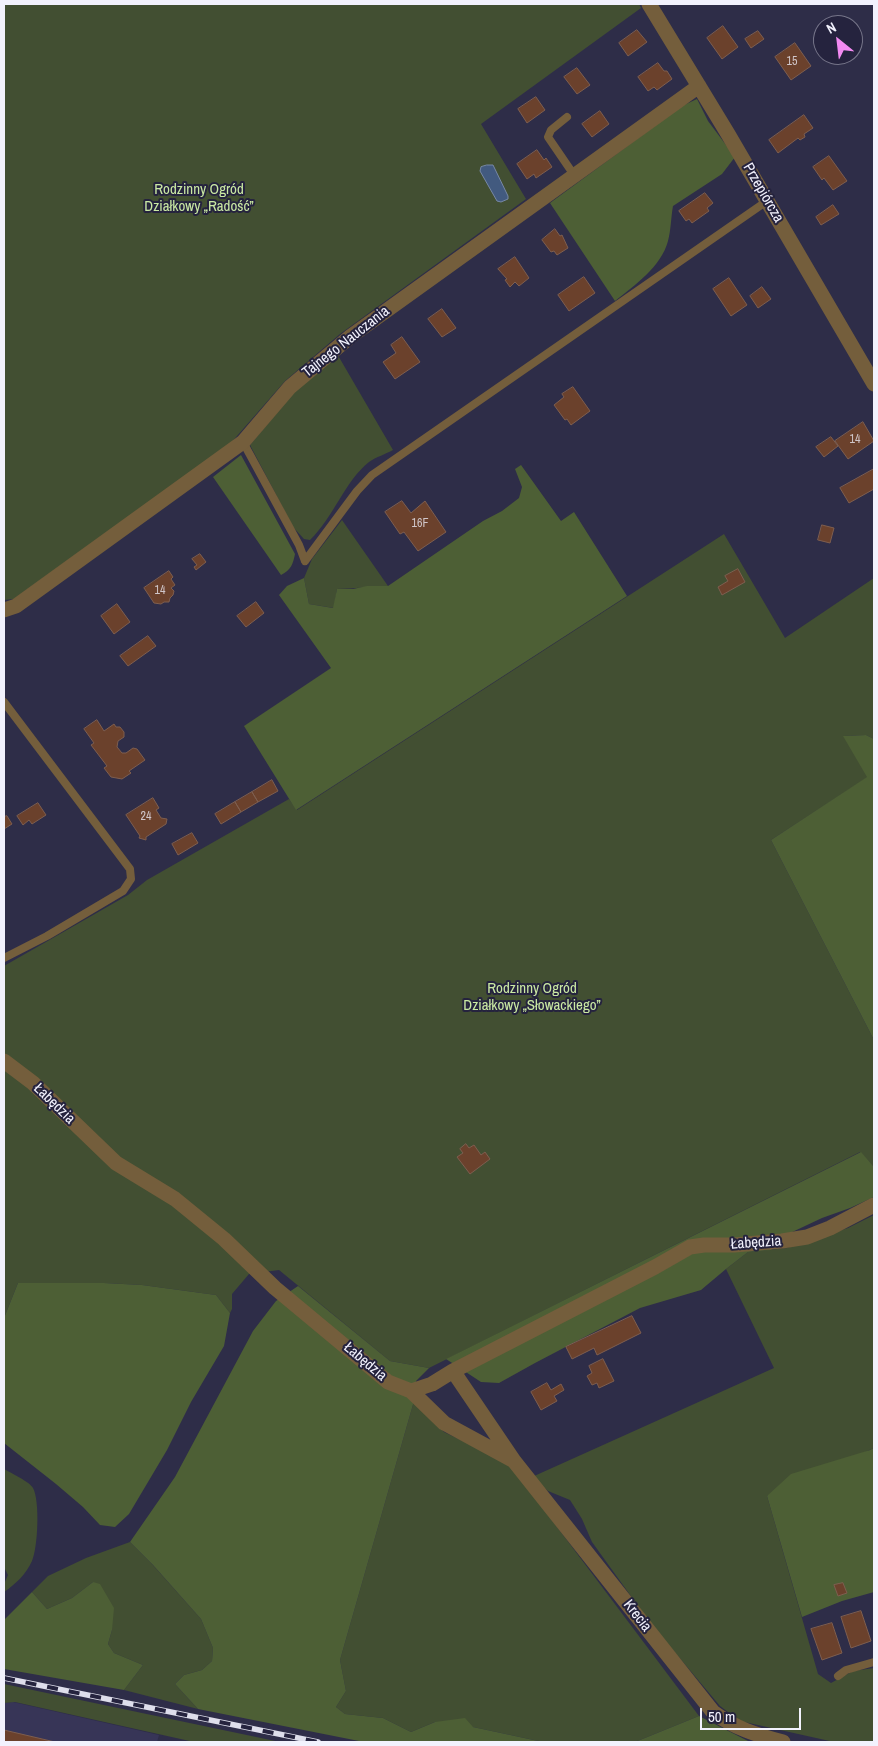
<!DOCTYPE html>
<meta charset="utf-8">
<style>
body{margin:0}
#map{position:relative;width:878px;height:1746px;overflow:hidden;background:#2e2d48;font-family:"Archivo Narrow",sans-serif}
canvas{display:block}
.frame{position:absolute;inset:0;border:5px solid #f2f2fd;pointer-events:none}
.north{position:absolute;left:813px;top:15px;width:50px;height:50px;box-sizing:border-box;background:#25233e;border:1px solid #77768a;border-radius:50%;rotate:331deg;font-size:14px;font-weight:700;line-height:20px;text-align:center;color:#f2f2fd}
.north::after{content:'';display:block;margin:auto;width:18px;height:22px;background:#f28af2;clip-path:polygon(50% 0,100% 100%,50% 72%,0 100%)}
.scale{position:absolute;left:700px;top:1708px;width:101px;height:22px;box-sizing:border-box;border:2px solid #f2f2fd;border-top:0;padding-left:6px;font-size:15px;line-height:18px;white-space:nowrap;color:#f2f2fd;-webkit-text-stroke:4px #25233e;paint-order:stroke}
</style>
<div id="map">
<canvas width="878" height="1746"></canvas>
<div class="frame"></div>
<div class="north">N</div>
<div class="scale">50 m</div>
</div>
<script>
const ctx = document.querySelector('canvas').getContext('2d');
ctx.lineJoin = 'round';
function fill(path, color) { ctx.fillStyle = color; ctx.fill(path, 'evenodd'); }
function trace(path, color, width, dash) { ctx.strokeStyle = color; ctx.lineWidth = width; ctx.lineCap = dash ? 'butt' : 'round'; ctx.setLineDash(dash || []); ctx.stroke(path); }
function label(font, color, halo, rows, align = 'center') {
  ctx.font = font + ' "Archivo Narrow",sans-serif'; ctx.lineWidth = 4; ctx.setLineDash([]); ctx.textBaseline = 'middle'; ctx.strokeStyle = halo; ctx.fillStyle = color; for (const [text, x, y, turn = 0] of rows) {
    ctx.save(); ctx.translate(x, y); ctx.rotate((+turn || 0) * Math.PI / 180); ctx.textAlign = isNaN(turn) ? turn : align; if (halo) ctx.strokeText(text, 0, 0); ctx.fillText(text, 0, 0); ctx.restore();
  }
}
fill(new Path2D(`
 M13,1702l146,33 -2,7h-102l-51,-12v-27z`), '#373557');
fill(new Path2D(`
 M4,4h635l2,4 -160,116 45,75 -186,135 -55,47 -55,63 -216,155 -10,1z
 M336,352l57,98c-7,4 -17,7 -24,12 -24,19 -36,56 -59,78l-6,-1 -11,-12 -43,-82 46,-55z
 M342,520l46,66c-17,0 -34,3 -51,3l-3,19 -25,-4 -5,-26 8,-19z
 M724,534l61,104 89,-60v161l-8,-4 -22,1 24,41 -97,63 103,200v127l-14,-15 -431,216 -39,-7 -111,-91 -30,4 -17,20v15l-2,4 -14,-18 -74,-10 -38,-2h-86l-14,35v-352l124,-71 19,-15 142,-81 8,11z
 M874,1215v233l-107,48 51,178 13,9 22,-12 21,-3v74h-40l-94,-21 -20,-15 -69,-82 -59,-82 -10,-23 -12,-19 -22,-9 -16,-14 242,-109 -48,-99 22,-17 39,-4 61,-20z
 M414,1401l30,31 65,31 190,253 -64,26h-92l-70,-15 -38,-5 -24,10 -28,-14 -38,-4 -9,-7 10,-16 -6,-31z
 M4,1469c7,4 26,13 29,19 7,13 5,59 -1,73 -6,13 -16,23 -28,31v-8l4,-9 -4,-8z
 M130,1542l21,21 50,56 12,29 -1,13 -10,9 -18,5 -9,9 23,25 -74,-19 19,-25 -29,-12 -6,-9 4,-14 -19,-48 -21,16 -25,11 -15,-17 16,-16 38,-18z
 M4,1684l276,58h-86l-179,-40 -11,1z`), '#424f32');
fill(new Path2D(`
 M697,99l11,22 27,36 -13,17 -49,32c-2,11 -2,24 -5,35 -7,26 -33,44 -53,60l-65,-98 132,-97z
 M241,455l54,99c-2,10 -4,16 -14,21l-68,-98z
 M521,465l40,56 13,-9 53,84 -331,214 -52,-84 87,-58 -52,-73 8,-9 17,-8 5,26 24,4 4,-19h16l14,-3h21l95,-65 19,-10 17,-13 3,-11 -7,-18z
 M866,735l8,4v301l-103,-200 96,-63 -24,-41z
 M861,1152l13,15v30l-24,11 -28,10 -34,16 -17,16 -23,2 -22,17 -25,21 -61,18 -105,55 -36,20 -18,-1 -35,-23z
 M18,1283h86l38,2 74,10 14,18 -6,33 -33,56 -24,48 -38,64 -14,13 -15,-2 -17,-18 -27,-23 -52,-41v-125z
 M298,1286l92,75 39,7 -13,13 -2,20 -74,259 6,31 -10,16 9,7 38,4 28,14 24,-10 30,-4 8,9 70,15h-179l-166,-33 -23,-25 9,-9 18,-5 10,-9 1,-13 -12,-29 -48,-54 -23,-23 45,-65 78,-146 23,-30z
 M874,1448v144l-32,9 -40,16 -35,-121 24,-22 79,-24z
 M93,1582l7,2 14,24 -2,22 -4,14 6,9 29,12 -19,25 -120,-21v-49l28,-28 15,17 25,-11z
 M699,1716l51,26h-115z`), '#4d5f35');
const water = new Path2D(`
 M487,165h6l15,31v3l-7,3 -4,-1 -17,-30 1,-4z`);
fill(water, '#425a7f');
trace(water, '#7788a5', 1);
const building = new Path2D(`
 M723,26l15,21 -16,12 -15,-21z
 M637,30l10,12 -19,14 -9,-13z
 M758,31l6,8 -13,9 -6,-9z
 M795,43l16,23 -20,14 -16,-23z
 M658,63l6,8h3l5,8 -15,11 -3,-3 -6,4 -10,-14z
 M577,68l13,17 -13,9 -13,-17z
 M536,97l9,13 -18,13 -9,-14z
 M600,111l9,13 -17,13 -10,-13z
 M804,115l9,13 -9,6 1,3 -5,3 -2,-2 -20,15 -9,-13z
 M537,150l7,10 2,-2 6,9 -16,11 -2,-4 -7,5 -10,-15z
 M829,156l18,25 -14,9 -9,-12 -2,2 -9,-13z
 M705,193l8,10 -6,5 2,3 -17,12 -3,-4 -3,2 -7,-10z
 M833,205l6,9 -18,11 -5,-8z
 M555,229l5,7 2,-1 6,13 -11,7 -3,-4 -3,1 -9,-12z
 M515,257l14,21 -10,8 -4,-4 -5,5 -5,-7 2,-1 -9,-10z
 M584,277l11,16 -26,18 -11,-16z
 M729,278l18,27 -16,11 -18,-27z
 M762,287l9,12 -13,9 -8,-12z
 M442,309l14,19 -14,9 -14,-18z
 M402,337l18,25 -25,17 -12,-17 13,-9 -5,-8z
 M573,387l17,24 -19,14 -4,-6 -2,1 -11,-15 10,-8 -2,-3z
 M863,422l11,19 -26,18 -13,-18z
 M831,437l7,9 -14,11 -8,-10z
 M874,469v20l-25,14 -9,-15z
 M402,501l9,12 14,-12 21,31 -28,19 -14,-19 -4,2 -15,-22z
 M822,525l12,3 -4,15 -12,-3z
 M200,554l6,8 -10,8 -2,-3 3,-2 -5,-6z
 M738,569l7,13 -23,13 -4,-8 10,-6 -3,-5z
 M169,571l4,6 -2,2 4,6 -4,3 3,3 -1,4 -3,3 -1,4h-5l-3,2 -7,-1 -10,-15z
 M256,602l8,11 -18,14 -9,-11z
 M117,604l13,18 -16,12 -13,-18z
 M148,636l8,10 -28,20 -8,-10z
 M97,720l7,11 10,-7 2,3h4l4,5v5l-6,4 -1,6 5,6h4l7,-5 4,1 8,11 -16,11 2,2 -9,6 -11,-2 -7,-9 3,-2 -16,-21 3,-2 -10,-14z
 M272,780l6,11 -20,11 -6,-10z
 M252,792l6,10 -17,10 -6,-10z
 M153,798l6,10 -3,2 5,8 6,1 -1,5 -20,13v3l-7,-2 1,-2 -14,-21z
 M235,802l6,10 -20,12 -6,-10z
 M38,803l8,12 -14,9 -3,-4 -6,5 -6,-9z
 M7,816l5,8 -8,5v-12z
 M192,833l6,10 -20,12 -6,-11z
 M466,1144l3,4 5,-3 7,10 4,-3 5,7 -20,15 -13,-17 6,-4 -3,-4z
 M632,1316l9,17 -44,22 -3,-7 -22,11 -6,-12z
 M603,1359l11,22 -15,7 -2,-5 -5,2 -5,-9 5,-3 -3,-7z
 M547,1383l4,7 10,-6 3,6 -10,6 3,5 -16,9 -10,-18z
 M843,1583l4,10 -9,3 -4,-11z
 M861,1611l10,30 -20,7 -10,-31z
 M832,1623l10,30 -20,7 -11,-31z
 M4,1730l51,12h-51z`);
fill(building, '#6b412c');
trace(building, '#7e5e4f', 1);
trace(new Path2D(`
 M567,117l-16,13 -3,7 26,38
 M243,442l56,103 6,16
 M305,561l52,-70 15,-16 395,-274
 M4,702l126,167 1,10 -8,12 -76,45 -43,22
 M838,1676l8,-6 28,-8`), '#745e3c', 8);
trace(new Path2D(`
 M649,4l79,130 146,250
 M4,610l12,-4 227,-164 47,-55 61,-51 348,-250
 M4,1061l29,22 83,80 59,36 49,40 51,49 113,94 23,9 21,-7 21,-13 202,-104 35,-20 14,-2h30l48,-4 25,-4 23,-9 44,-23
 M411,1391l33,32 70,38 -61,-90
 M514,1461l199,251c21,16 44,23 70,30`), '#745e3c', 15);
const rail = new Path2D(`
 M4,1678l314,64`);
trace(rail, '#dedeeb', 5.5);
trace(rail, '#25233e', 4, [11]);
label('12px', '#d0c6c9', null, [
 ["15",792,62],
 ["14",855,440],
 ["16F",420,524],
 ["14",160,591],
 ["24",146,817]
]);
label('15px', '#cae9a3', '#25233e', [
 ["Rodzinny Ogród",199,190],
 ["Działkowy „Radość”",199,207],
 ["Rodzinny Ogród",532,989],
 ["Działkowy „Słowackiego”",532,1006]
]);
label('15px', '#f2f2fd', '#25233e', [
 ["Przepiórcza",763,193,60],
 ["Tajnego Nauczania",346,342,-38],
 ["Łabędzia",54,1104,44],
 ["Łabędzia",756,1243,-4],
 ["Łabędzia",365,1362,40],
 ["Krecia",637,1616,52]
]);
</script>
